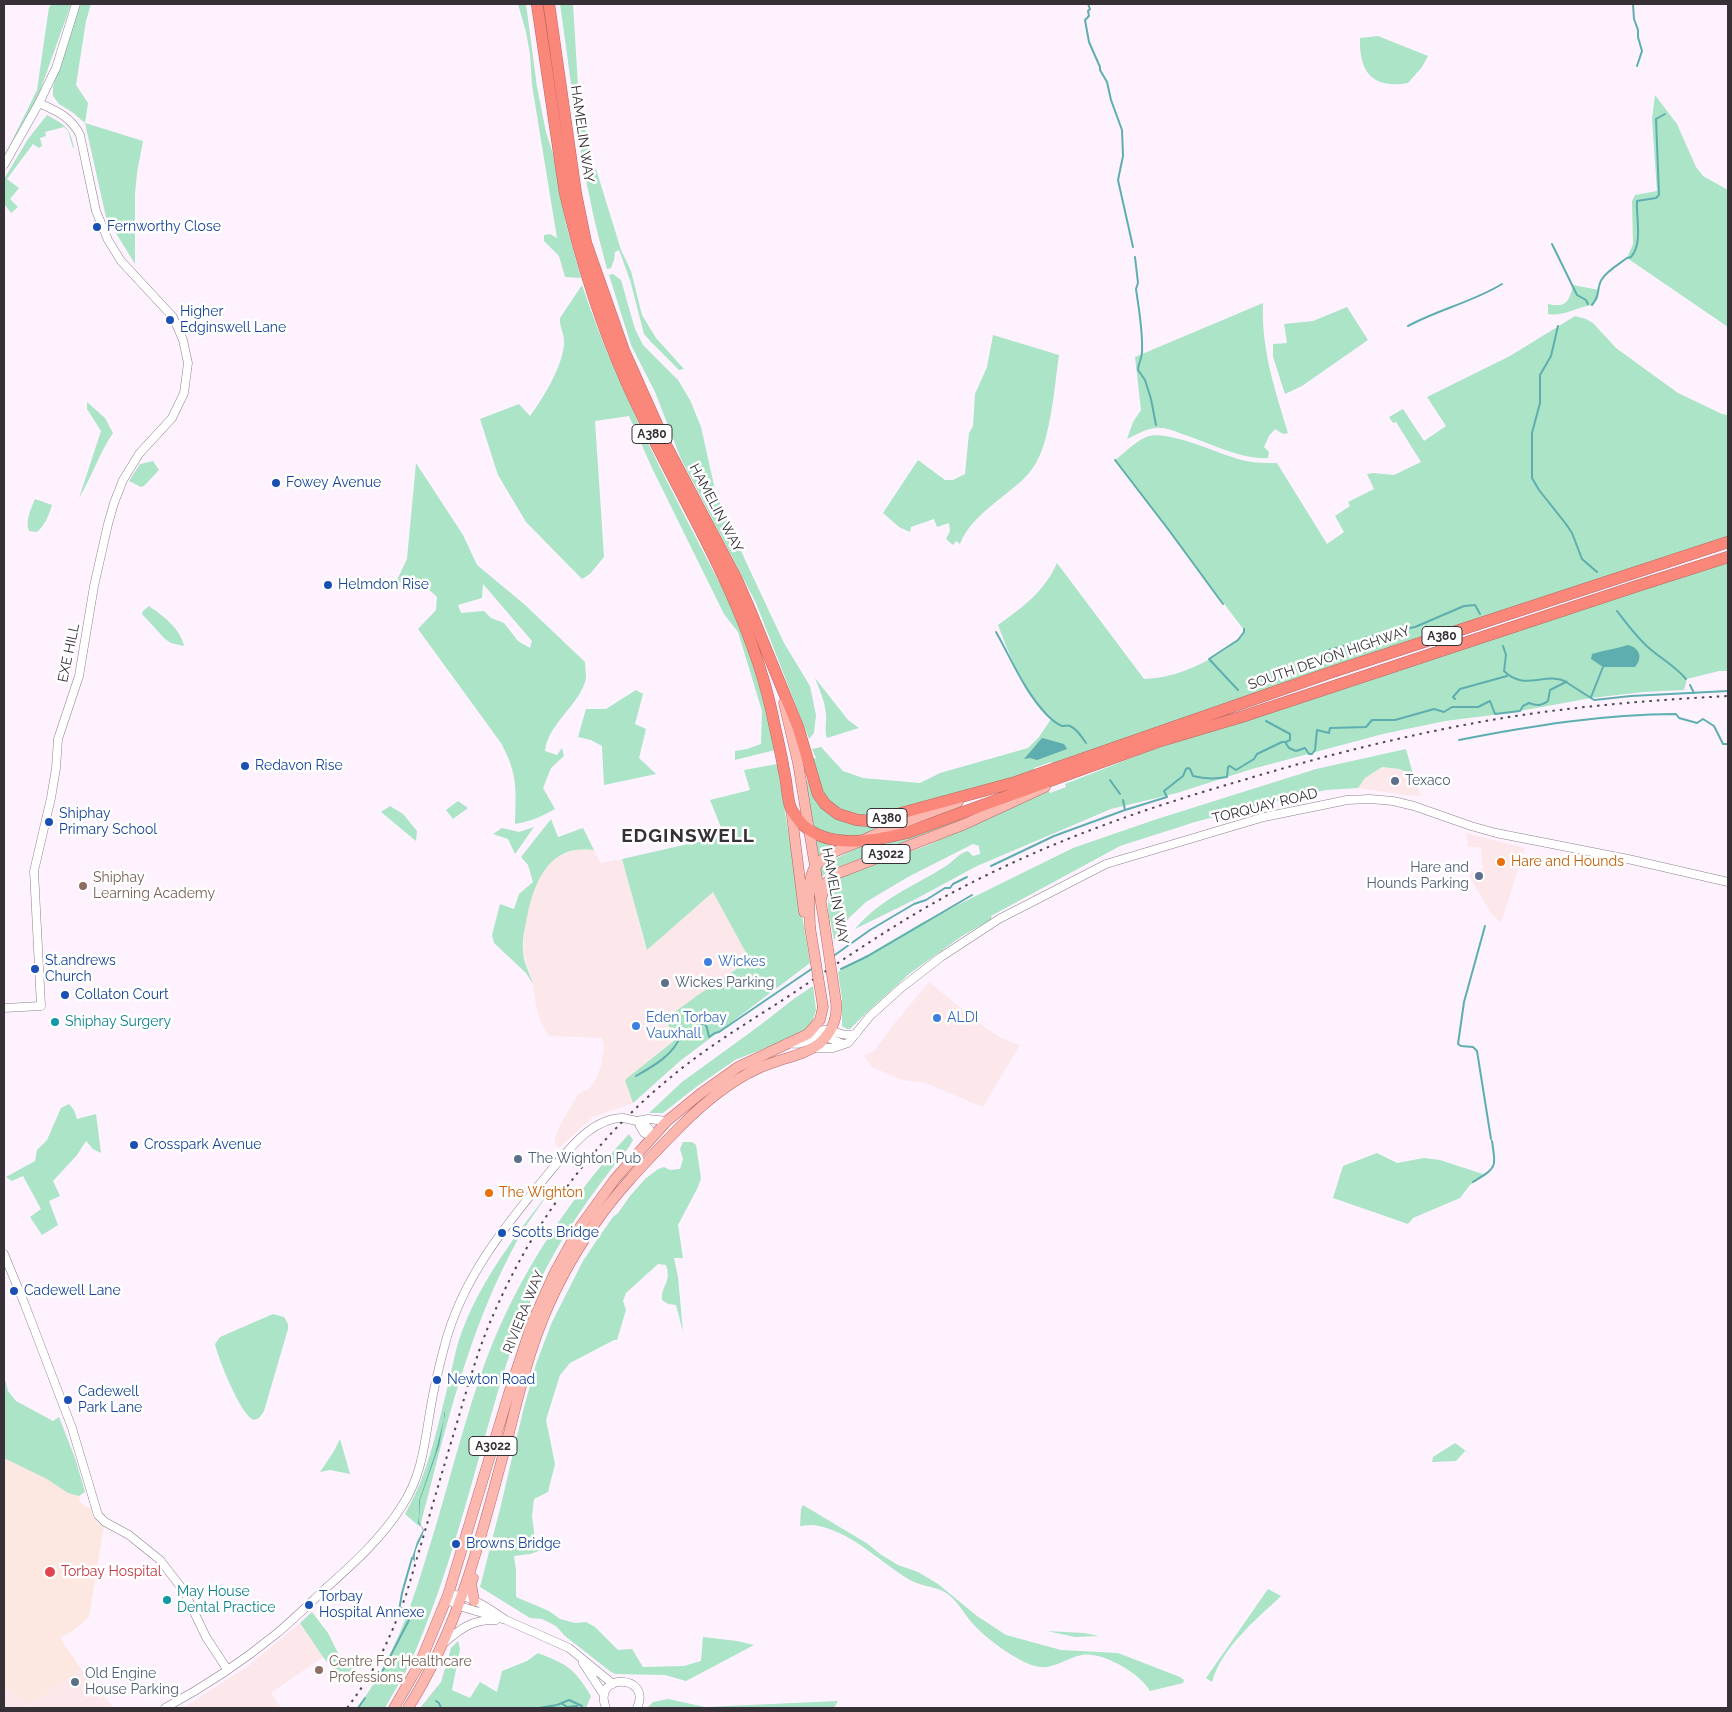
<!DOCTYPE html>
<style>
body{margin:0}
#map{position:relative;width:1732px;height:1712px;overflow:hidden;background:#fef2ff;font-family:Raleway,sans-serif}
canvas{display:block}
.frame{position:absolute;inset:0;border:5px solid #373137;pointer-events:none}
</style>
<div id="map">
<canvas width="1732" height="1712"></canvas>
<div class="frame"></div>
</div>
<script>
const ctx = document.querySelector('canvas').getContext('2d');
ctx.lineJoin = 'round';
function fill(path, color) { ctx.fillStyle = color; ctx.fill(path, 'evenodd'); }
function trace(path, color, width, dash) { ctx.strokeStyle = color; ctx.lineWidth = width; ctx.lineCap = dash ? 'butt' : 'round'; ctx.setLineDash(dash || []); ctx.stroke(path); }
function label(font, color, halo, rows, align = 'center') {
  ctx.font = font + ' Raleway,sans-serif'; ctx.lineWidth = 5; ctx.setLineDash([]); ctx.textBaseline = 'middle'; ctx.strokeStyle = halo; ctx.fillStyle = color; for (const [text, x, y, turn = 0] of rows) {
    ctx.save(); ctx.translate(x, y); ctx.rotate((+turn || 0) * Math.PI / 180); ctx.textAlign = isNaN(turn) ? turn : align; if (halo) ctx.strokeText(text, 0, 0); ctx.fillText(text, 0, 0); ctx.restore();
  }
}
fill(new Path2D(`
 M1382,767l17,2 14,5 8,22 -16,-1 -47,-7 7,-10z
 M1466,833l59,15 -24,75 -11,-11 -22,-38 15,-5 -2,-22h-13z
 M580,848l14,2 6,13 22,-4 22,83 3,8 66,-59 38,69 -53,35 -33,25 11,18 -50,42 7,23 -40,14 -34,31 -4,-4v-7l6,-13 17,-30 12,-6 6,-9 5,-13 3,-18 -2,-10 -53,-2 -8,-13 -5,-17 -3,-22 -10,-32 2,-27 6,-30 9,-20 16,-18z
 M929,982l53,43 19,13 19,7 -37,62 -58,-24 -23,-3 -30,-13 -8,-11 10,-5 20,-27z
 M300,1623l23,34 -52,36 10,15h-98l65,-42z
 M81,1669l33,39h-110v-17l4,-4 21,18z`), '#fce7ea');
fill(new Path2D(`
 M4,1452l38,23 23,16 14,5 1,7 11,6 2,7 5,7 6,3 -15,91 -15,13 -14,8 21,31 -52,36 -21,-18 -4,4z`), '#fce8e1');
fill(new Path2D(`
 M52,4h19l-32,90 -27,53 -8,10 33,-67 12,-83z
 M79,4h12l-5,17 -10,64 12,18 -3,20 58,18 -6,32 -2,21v70l-29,-47 -21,-94 -13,-11 -13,-8 -6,-8v-9z
 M518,4h8l11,83 9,45 7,22 13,70 15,54 -16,-1 -6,-21 -15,-15v-6l6,-1 7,4 -25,-153 -2,-31 -4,-22z
 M560,4h13l5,82 14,84 4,-1 25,81 10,21 11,44 14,23 28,31 -5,1 -28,-28 -7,-8 -14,-54 -11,-30 -4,2 -1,8 -3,8 -4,1c-5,-20 -11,-40 -15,-60 -15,-68 -22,-137 -32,-205z
 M1378,36l50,20 -6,11 -14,16c-35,6 -49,-10 -48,-45z
 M1655,95l22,29 19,43 7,9 25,14v137l-101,-69 6,-14 -1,-43 3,-6 22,-4 -5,-72z
 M47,115c18,10 23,12 27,33h-1l-5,-17 -4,-4 -19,5 1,4 -6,2 2,8 -3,2 -6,-4 -26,35 12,9 -9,11 8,8 -7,6 -7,-9v-25l24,-40z
 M613,274l8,6 14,49 8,16 35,35 12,20 11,27 15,67 30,68 38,81 26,43 6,29 -2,18 -5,6 -53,-136 -75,-144 -26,-67 -24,-47 -22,-70z
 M582,285c38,113 96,217 150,322 20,48 32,93 43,143l-40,10v-9l12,-2 14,-5 1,-33 -24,-79 -14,-18 -72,-146 -23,-52 -34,5 9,136 -14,17 -8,5 -56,-57 -28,-47 -18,-56 39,-15 11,12c13,-17 35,-54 34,-75 0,-8 -5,-15 -4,-23z
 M1573,285l26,5 -1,9 -6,6c-16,2 -28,12 -44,9v-10c18,4 21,-2 25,-19z
 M1263,303c-2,46 12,87 25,130l-5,1 -8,-5 -6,7 -5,11 5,5 -1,6c-27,2 -60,-16 -86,-24 -8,-3 -18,-7 -26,-6 -11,1 -20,7 -29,11l6,-17 8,-12 -6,-53z
 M1347,307l21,33 -66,46 -17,8 -12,-37v-13l14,-1 -3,-19 29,-3z
 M1575,316l11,3 7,4 23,25 62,45 44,21 6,1v128l-675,221 -2,-2 -17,6v2l-28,10 -131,35c-17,2 -39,-3 -50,-18 -7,-10 -9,-27 -13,-38l4,-1 -4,-9 9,-2 22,24 20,7 57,5 20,-10 88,-25 11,-11 12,-18c-28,-28 -39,-58 -53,-94 24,-17 47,-34 59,-62l87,116c9,-1 18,-1 27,-4 21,-5 56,-23 71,-39l2,-6 -129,-170c8,-6 21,-19 31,-23 21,-9 76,19 100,24 10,2 20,2 31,2l50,81 17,-12 -9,-16 15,-10 -2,-4 26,-13 -7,-15 6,-1 21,2 27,-13 -25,-40 -3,1 -4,-6 14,-8 21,32 22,-15 -19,-29 83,-41z
 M993,335l66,20c-5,32 -8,94 -30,118 -21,24 -57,40 -69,71l-4,-3 -3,4 -7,-6 4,-8 -1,-8 -12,4 -3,-8 -23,8 -1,5 -11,-5 -16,-14 35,-53 27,20h8l12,-6 4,-41 4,-7 2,-32 12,-27z
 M87,402l18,16 8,15c-14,20 -21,44 -34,65l22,-67 -14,-22z
 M153,461l6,9 -15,16 -3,1 -12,-6 11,-17z
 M416,463l47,72 14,30 47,39 61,58c0,5 1,11 1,16 -5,26 -38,45 -41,73l12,4 5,-7 2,8 -13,12 -8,20 12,21c-12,7 -26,13 -40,15 1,-35 3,-50 -14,-81l-83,-114 18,-19 1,-13c-16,-15 -20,-20 -42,-13l12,-25zM483,584l49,57 -2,7 -12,-7 -14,-18 -13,-5 -7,-7 -23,2 -3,-8 24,-7z
 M35,499l17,6c-3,10 -7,20 -15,27l-8,-1c-4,-11 2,-22 6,-32z
 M1728,560v111h-9l-32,8 -3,11 -40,2 -53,6 -82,15 -64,8 -62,13 -131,35 -75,24 -66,16 -134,57 -63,34 -59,29c26,-31 58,-42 91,-63 8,-5 13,-13 22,-15l5,5 7,-2 -1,-8 -6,-2 -65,33 -42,25 -17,16 -9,15 -6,7 -4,-21h-1l-1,-14 2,-15 3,-6 9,-7 86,-32 121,-54 1,2 16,-6 -1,-3 84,-33z
 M149,606c14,10 31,22 35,40l-13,-3 -6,-4 -23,-25 1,-3z
 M815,678l33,42 11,8 -32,10c-3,-9 0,-15 -1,-24 -1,-13 -7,-25 -11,-36z
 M636,690l7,4 -8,30 11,5 -7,29 17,16 -52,11 -2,-39 -11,-6 -13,-3 8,-28h20z
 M1406,749l7,25 -14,-5 -17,-2 -17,11 -7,10 -32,2 -57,13 -74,19 -75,24 -129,70 1,3 -30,17 -53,38 -44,40 -15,15h-3l-5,-3v-27l-4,-27 85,-50 150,-74 81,-28 162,-51z
 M777,764l33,199 -130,98 -47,42 -8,-23 51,-41 -11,-20 33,-24 52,-35 -37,-68 -66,58 -25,-91 88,-20 12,-9 -12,-30 40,-10 -6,-20z
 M804,781h4l4,12 20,23 68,1v3c-12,5 -26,13 -40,16 -15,4 -36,-3 -48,-11z
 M458,801l10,7 -15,11 -7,-9z
 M390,806l13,8 14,17 -1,10 -35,-29z
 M966,816l1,2 -139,53 -8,7v-10l3,-3 40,-20z
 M551,819l7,18 25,-9 11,22c-44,-7 -60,31 -67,67 -2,10 -5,23 -4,34 0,10 7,23 10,33l-7,-11 -32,-30 -2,-8 8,-31 14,5 5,-15 14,-12 -5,-17 -7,-8z
 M534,827l-19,27 -7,-15 -15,-5 9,-6 17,4z
 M815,840l11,3 17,1 -26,13z
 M813,986l3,24 -4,13 -5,6 -19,10 -53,21 -39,27 -33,26h-14l33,-31 77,-56 36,-28z
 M69,1104l5,6 3,9 19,-5 5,39 -8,-4 -7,-8 -9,14 -24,26 7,15 -11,5 9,24 -16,10 -12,-18 11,-8 -18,-33 -11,5 -6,-4 29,-16 2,-11 10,-10 14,-32z
 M629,1134l4,6 -4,7c-36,44 -69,90 -93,142 -28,58 -43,121 -61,183 -17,60 -35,122 -60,180 -8,19 -20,38 -30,56h-28c34,-44 53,-97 69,-150 19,-59 33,-119 53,-178 31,-93 84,-174 150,-246z
 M683,1142h9l4,3 5,33 -3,9 -20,38 5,33h-9l4,19 5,55 -7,-27 -8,-1 -6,-4c-1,-15 10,-17 4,-35l-8,-1 -32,29 -3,8 3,9 -9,30h-3l-44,23 -10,12 -14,45 9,44 -7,28 -14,7 -2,17 3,23 7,3v8l-12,4 -16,2 2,14v27l33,14 11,8 15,4 11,-1 9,5 23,23 14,-1 11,18 41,-1 17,-5 2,-24 34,4 17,4 -68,36 -21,-6 -49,-1 -5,-2 -46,-36 -9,-10 -14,-7 -12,-1 -50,-31 21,-82 22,-94 13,-47 16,-42 31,-61 18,-27 12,-17 5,-4 12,-17 15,-17 13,-10 6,-2 6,3 10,-1 3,-10 -3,-10z
 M1377,1153l20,10 27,-5 16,2 46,15 -16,10 -10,13 -47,20 -5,6 -75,-26 10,-32z
 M552,1188c-11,17 -24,33 -34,51 -50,91 -72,188 -98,288l-15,-13c24,-41 33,-90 45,-137 3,-12 5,-25 9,-37 19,-57 57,-105 93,-152z
 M273,1314l11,3 4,7v5l-24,82 -5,7 -5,2c-13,-4 -36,-62 -39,-76l5,-7z
 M4,1376l4,15 8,10 37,20 6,-4 16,41 10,34 -6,4 -11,-3 -21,-14 -43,-21z
 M340,1439l10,35 -20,-4 -10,2 14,-21z
 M1455,1443l15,11 -5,-3 -9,10 -24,1 1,-5z
 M803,1505l65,39 12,10 18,11 20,7 20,12 39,32 29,19 55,15 57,3 62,24 4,3 -1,3 -33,8c-9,-17 -48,-40 -68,-36 -17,3 -29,16 -47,11 -17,-4 -51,-29 -62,-42 -8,-9 -15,-22 -24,-29 -11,-9 -27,-8 -39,-15 -31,-18 -55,-46 -91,-54 -6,-2 -13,0 -19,0l1,-17z
 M1268,1589l13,7c-24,23 -60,52 -69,86l-6,-4z
 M312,1612l16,21 12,24 17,13 -12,13 -22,-26 -23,-34z
 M1047,1631l37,2 15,3 -24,1z
 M458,1641l2,8 -8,41 18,8 10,-16 17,10 5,-21 25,-10 11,-8c29,11 37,16 53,43l-5,12h-166l21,-26 10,-34z
 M668,1699l37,8 133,-6 -4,7h-187l6,-6z`), '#abe4c6');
fill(new Path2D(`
 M1628,645c12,3 15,13 7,22h-32l-12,-8 1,-5c12,-4 24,-5 36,-9z
 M1042,738l22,6 3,5 -30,11 -7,-2 -6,1z
 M444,1411l1,3 -6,32 -19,54 -1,22 5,8c-3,12 -11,19 -9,32l-3,-4 5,-16 6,-12 -2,-4 -3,-3 1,-6v-16l16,-47 9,-35z`), '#5eaeb0');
trace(new Path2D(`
 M1088,4l2,5 -2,2 1,5 -4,4 4,22 11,25v3l7,12 4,18 11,30 1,26 -5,24 15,67
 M1633,4l1,15 4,11v7l4,14 -5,15
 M1552,244l25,51 9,5 2,4
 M1135,257l3,26 -2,6c3,21 7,42 6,63 0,7 -4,11 -4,18l7,10 6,19 5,26
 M1592,305c9,-10 4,-17 10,-26 5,-8 17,-15 25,-21l4,-1c12,-14 5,-39 6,-56l19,-3 3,-3 -3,-76 9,-5
 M1408,326c31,-17 65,-24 94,-42
 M1558,326l-7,30 -11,19v28l-8,30v45l7,12 27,34 6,9 10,26 15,13
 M1115,460l53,69 55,75
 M1617,611c10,13 20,27 33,38 12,10 26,18 36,30
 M996,632c16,28 28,59 51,83 4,4 10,9 15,11 3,0 6,-1 8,0 7,3 12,11 16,17
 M1503,646l3,9 -2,16c21,21 41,0 63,11
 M1329,650l29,-8 9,-5 48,-10 49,-21 11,-1 5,9
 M1690,685l4,8
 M1238,690l-29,-31 29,-19 6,-8v-3
 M1591,697l12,-30
 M1455,699l-2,-2 7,-8 47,-13
 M1266,721l24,13v6l-4,2
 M1459,740c71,-14 145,-26 217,-26l3,4 18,5 6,-4 11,7 9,18h5
 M1110,780l10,14
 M1123,800l2,10
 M991,866l63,-30 71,-26 42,-13 -3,-6 19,-15 3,-7 2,-1 2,1 3,7c11,3 23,3 34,1l1,-10 2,-1 6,4 18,-11 3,-5 25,-12h3l4,6 7,3 9,-3 4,6h3l3,-4 2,-20 12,3 1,-5 36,-1 6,-7h23l39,-11 10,3 8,-5h26l12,-6 5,13 25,-3 3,-5 6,-3c8,3 12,3 19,-2l2,-11 16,-8 28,18 37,-4 97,-5
 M1485,926l-21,76 -6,42 3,2 12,1 4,4 14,88
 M832,957l38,-27 44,-26 12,-4 19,-12h5l3,-4 14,-7
 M841,969l27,-13 104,-61
 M636,1076c16,-9 39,-22 44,-40l12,-2 8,-10h5l2,4 2,9 6,-4 4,-1 94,-64
 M1473,1182c24,-15 23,-13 19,-41
 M399,1611l3,-18 10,-35
 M380,1676l29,-56
 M436,1701l3,2 2,5
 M561,1703l6,4 10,-1
 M358,1708l7,-10
 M539,1708l18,-3 12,-5 13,6`), '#5eaeb0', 2);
const minor = new Path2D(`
 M4,165l35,-62 17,-35 20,-64
 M4,1008l37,-2 -7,-135 17,-73 5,-30 2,-29 21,-63 15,-90 14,-62 6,-21 9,-23 16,-26 33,-36 12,-25 4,-30 -5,-23 -10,-23 -52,-56 -13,-21 -12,-29 -16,-76c-9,-18 -23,-24 -41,-32
 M823,1033l8,6 12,5
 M787,1043c11,2 18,0 27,-6 3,-3 6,-6 10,-7 9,-2 16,8 32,4
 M814,1048h19l15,-5 22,-27 31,-28 40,-31 58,-38 107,-55 158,-47 59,-12 24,-5 23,-1 23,2 21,5 57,20 25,7 132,26 100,23
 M637,1121l11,-2 19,2
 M637,1121c8,4 13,6 15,15
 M637,1121l7,12 8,3
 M4,1254l21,51 47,123 26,87 7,7 24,13 31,25 24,31 22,46 21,32
 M506,1620c-17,-11 -37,-27 -58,-25l4,7 7,4 47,14 63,28 44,36
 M445,1642c16,-14 29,-23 51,-22
 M583,1663l21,32
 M165,1708c37,-20 78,-47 111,-74 17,-14 33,-30 49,-45 29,-26 56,-50 77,-83 24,-37 23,-75 32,-116 3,-14 6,-28 10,-42 17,-70 64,-126 109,-180 18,-21 40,-50 70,-50
 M606,1708c-15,-36 47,-34 31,0`);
const major = new Path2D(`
 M784,703l14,60 26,158
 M791,808l13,104
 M821,899l5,-16 10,-9 129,-50 80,-37
 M810,927c0,-15 -4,-48 5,-60 10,-14 32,-20 46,-26 32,-15 64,-27 97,-39
 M473,1578l-2,5 3,18
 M394,1708l26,-45 28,-68 61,-202 23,-70 22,-49 26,-47 35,-48 52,-58 33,-27 38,-27 70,-33 12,-14 3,-13
 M408,1708c54,-85 75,-179 101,-275 9,-35 17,-71 30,-104 14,-38 34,-74 57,-107 23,-33 50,-60 77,-88 21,-22 47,-45 74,-60 9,-5 18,-9 28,-12 14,-5 31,-8 44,-18 12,-11 19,-25 17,-42`);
const highway = new Path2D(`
 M537,4l28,189c15,64 34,128 61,188 39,89 93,172 126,264 8,22 15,45 20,68 4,20 9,39 12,58 3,12 3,24 6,35 2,6 7,12 11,17 26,27 73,18 105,10l251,-91 84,-25 396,-131 91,-29
 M549,4l27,190 10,49 38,108 43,96 69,131 14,32 48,117 20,67 7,10 13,10 19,6 15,1 144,-39 313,-109 399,-131`);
trace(minor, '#8e808e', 9);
trace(major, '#b66963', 11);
trace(highway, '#b66963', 12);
trace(minor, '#fff', 8);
trace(major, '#fcb7af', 10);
trace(highway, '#fa877a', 11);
trace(new Path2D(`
 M347,1708c29,-38 43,-69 59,-113 16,-53 31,-106 47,-159 12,-39 22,-79 38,-116 17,-40 38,-79 63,-115 33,-48 72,-91 117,-128 36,-30 76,-54 115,-79 65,-44 130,-89 201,-123 81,-40 166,-69 253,-94 86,-26 174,-48 263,-63 74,-12 150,-18 225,-22`), '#4e474e', 2, [2.5, 5]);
const minorBridge = new Path2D(`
 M623,1118l14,3`);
const majorBridge = new Path2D(`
 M824,921l12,81
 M810,927l13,80`);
trace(minorBridge, '#8e808e', 9, []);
trace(majorBridge, '#b66963', 11, []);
trace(minorBridge, '#fff', 8);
trace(majorBridge, '#fcb7af', 10);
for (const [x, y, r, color] of [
 [97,227,5,"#1a4fb4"],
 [170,320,5,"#1a4fb4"],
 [276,483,5,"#1a4fb4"],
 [328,585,5,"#1a4fb4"],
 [245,766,5,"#1a4fb4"],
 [1395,781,5,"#5c6f8a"],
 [49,822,5,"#1a4fb4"],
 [1501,862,5,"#e8710a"],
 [1479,876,5,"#5c6f8a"],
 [83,886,5,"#8d6e63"],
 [708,962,5,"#3f7fe0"],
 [35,969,5,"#1a4fb4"],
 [665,983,5,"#5c6f8a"],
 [65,995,5,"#1a4fb4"],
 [937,1018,5,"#3f7fe0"],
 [55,1022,5,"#0f9aa8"],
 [636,1026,5,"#3f7fe0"],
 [134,1145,5,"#1a4fb4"],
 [518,1159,5,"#5c6f8a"],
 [489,1193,5,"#e8710a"],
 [502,1233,5,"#1a4fb4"],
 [14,1291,5,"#1a4fb4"],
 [437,1380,5,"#1a4fb4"],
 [68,1400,5,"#1a4fb4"],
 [456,1544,5,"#1a4fb4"],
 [50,1572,6,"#e0444e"],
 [167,1600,5,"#0f9aa8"],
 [309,1605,5,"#1a4fb4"],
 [319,1670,5,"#8d6e63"],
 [75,1682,5,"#5c6f8a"]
]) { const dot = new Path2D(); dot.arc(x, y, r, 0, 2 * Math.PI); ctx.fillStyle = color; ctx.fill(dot); trace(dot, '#fff', 2); }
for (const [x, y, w] of [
 [652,434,40],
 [1442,636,40],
 [887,818,40],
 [886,854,48],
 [493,1446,48]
]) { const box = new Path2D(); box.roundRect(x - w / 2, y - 9.5, w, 19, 4); ctx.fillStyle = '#fff'; ctx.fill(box); trace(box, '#373137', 1); }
label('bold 12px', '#373137', null, [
 ["A380",652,434],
 ["A380",1442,636],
 ["A380",887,818],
 ["A3022",886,854],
 ["A3022",493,1446]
]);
label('14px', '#373137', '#fff', [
 ["HAMELIN WAY",582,134,82],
 ["HAMELIN WAY",716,508,62],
 ["EXE HILL",69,653,-78],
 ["SOUTH DEVON HIGHWAY",1329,658,-19],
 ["TORQUAY ROAD",1265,806,-14],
 ["HAMELIN WAY",835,896,80],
 ["RIVIERA WAY",524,1312,-68]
]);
label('14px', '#164399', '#fff', [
 ["Fernworthy Close",107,227],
 ["Higher",180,312],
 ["Edginswell Lane",180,328],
 ["Fowey Avenue",286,483],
 ["Helmdon Rise",338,585],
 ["Redavon Rise",255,766],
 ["Shiphay",59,814],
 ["Primary School",59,830],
 ["St.andrews",45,961],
 ["Church",45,977],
 ["Collaton Court",75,995],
 ["Crosspark Avenue",144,1145],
 ["Scotts Bridge",512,1233],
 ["Cadewell Lane",24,1291],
 ["Newton Road",447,1380],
 ["Cadewell",78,1392],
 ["Park Lane",78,1408],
 ["Browns Bridge",466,1544],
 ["Torbay",319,1597],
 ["Hospital Annexe",319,1613]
], 'left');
label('14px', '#4e5e75', '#fff', [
 ["Texaco",1405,781],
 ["Hare and",1469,868,"right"],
 ["Hounds Parking",1469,884,"right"],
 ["Wickes Parking",675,983],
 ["The Wighton Pub",528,1159],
 ["Old Engine",85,1674],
 ["House Parking",85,1690]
], 'left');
label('14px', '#c56008', '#fff', [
 ["Hare and Hounds",1511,862],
 ["The Wighton",499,1193]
], 'left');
label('14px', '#785e54', '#fff', [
 ["Shiphay",93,878],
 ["Learning Academy",93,894],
 ["Centre For Healthcare",329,1662],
 ["Professions",329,1678]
], 'left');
label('14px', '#366cbe', '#fff', [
 ["Wickes",718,962],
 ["Eden Torbay",646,1018],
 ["Vauxhall",646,1034],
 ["ALDI",947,1018]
], 'left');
label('14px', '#0d838f', '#fff', [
 ["Shiphay Surgery",65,1022],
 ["May House",177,1592],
 ["Dental Practice",177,1608]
], 'left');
label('14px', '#be3a42', '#fff', [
 ["Torbay Hospital",61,1572]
], 'left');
ctx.letterSpacing = '1px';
label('bold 19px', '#373137', '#fff', [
 ["EDGINSWELL",688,836]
]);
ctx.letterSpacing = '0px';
</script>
